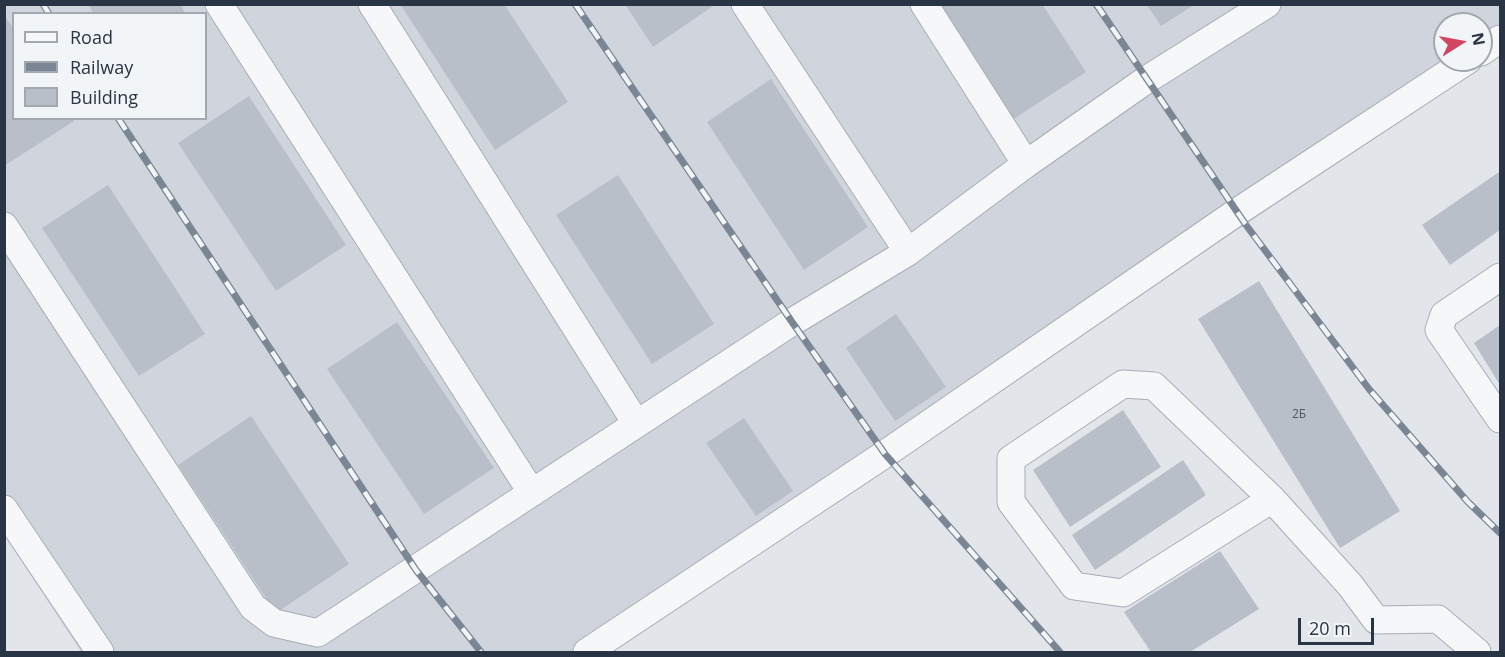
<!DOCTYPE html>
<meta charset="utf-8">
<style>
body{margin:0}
#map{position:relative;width:1505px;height:657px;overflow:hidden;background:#e2e6eb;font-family:"Open Sans",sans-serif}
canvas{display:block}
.frame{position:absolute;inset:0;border:6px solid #293444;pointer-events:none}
.legend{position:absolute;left:12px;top:12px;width:195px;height:108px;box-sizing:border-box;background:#f2f5f8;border:2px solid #a2a8b0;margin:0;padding:8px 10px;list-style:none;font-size:18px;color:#293444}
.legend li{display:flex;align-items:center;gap:12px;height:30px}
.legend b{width:30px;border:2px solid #a2a8b0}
.north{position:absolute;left:1433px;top:12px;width:60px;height:60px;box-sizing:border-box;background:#f2f5f8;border:2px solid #a2a8b0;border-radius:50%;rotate:79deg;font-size:16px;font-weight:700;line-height:24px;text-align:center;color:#293444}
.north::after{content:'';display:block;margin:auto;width:21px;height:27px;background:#d34460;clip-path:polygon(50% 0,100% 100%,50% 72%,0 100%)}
.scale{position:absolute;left:1298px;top:618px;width:76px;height:27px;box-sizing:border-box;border:3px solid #293444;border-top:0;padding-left:8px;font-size:18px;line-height:21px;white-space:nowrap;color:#293444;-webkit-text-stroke:4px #f2f5f8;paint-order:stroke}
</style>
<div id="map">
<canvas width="1505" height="657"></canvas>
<div class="frame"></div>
<ul class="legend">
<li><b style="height:8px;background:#f5f7f9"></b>Road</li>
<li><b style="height:8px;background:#7b8695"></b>Railway</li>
<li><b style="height:16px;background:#b9bfc9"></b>Building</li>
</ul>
<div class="north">N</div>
<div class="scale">20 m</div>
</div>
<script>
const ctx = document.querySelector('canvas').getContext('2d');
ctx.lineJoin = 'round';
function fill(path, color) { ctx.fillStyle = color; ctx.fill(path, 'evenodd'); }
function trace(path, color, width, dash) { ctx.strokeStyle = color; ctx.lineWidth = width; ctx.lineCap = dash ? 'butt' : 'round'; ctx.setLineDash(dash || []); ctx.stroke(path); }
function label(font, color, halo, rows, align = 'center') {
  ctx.font = font + ' "Open Sans",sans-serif'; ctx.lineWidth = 5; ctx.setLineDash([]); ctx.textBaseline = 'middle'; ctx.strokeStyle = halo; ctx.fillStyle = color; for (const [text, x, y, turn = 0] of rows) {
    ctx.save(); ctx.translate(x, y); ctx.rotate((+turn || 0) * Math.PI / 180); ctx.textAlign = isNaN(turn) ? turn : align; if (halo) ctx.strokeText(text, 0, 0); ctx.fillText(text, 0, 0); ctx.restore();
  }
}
fill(new Path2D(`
 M1500,4v51l-609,405 -279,192h-531l-76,-116 -1,-531zM14,14h192v104h-192zM1445,24h36v36h-36z`), '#d0d5dd');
fill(new Path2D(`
 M88,4h92l6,10h-92z
 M400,4h104l64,98 -73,48z
 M625,4h91l-63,43z
 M937,4h105l44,68 -74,48z
 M1147,5h47l-33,21z
 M4,15l10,14v89h58l2,3 -70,45z
 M771,79l97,148 -64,43 -97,-148z
 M249,96l97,149 -70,46 -98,-148z
 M1499,172l1,2v56l-50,35 -28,-40z
 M618,175l96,149 -62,40 -96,-149z
 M108,185l97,149 -66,42 -97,-148z
 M1259,281l141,230 -60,37 -142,-229z
 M896,314l50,73 -51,34 -49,-73z
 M397,322l97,146 -70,46 -97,-145z
 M1500,325v60l-26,-42z
 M1123,410l38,57 -91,60 -37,-57z
 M251,416l98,148 -73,49 -98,-148z
 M744,418l49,73 -37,25 -50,-73z
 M1183,460l23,35 -111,75 -23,-35z
 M1220,551l39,58 -69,43h-39l-27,-40z`), '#b9bfc9');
const minor = new Path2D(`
 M219,4l313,489
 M372,4l264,419
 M745,4l163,248
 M924,4l102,160
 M1481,52l19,-13
 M4,226l249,381 21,16 44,10 474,-311 116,-70 118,-88 120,-84 121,-76
 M1500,277l-56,38 -5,15 61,89
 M1272,499l-118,-113 -31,-2 -112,75v43l63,84 49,7 149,-94 78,86 26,35 62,-1 39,33
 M4,509l96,143
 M587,652l298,-198 352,-242 231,-152`);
trace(minor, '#a7adb6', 29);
trace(minor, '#f5f7f9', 27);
const rail = new Path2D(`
 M43,4l6,10
 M575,4l217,318 93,132 175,198
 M1096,4l150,221 123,164 99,113 32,31
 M118,118l298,452 65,82`);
trace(rail, '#7b8695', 7);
trace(rail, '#f2f5f8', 4.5, [14]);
label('12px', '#4d5765', null, [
 ["2Б",1299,415]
]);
</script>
